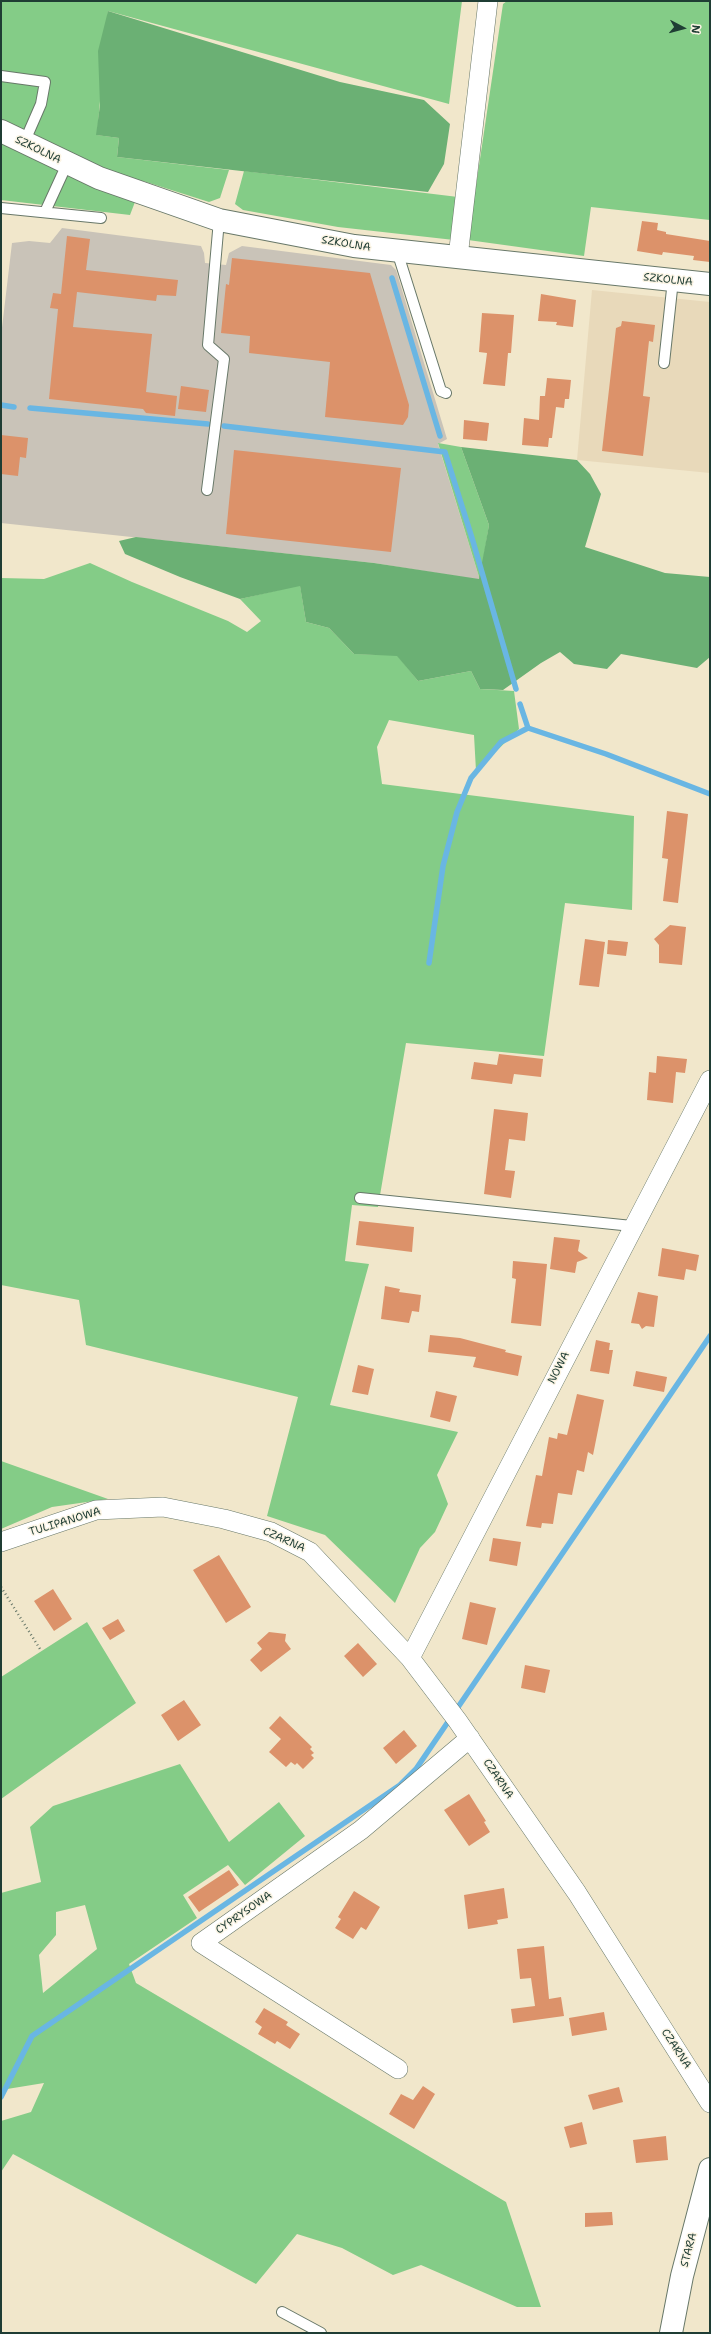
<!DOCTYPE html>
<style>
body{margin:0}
#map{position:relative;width:711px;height:2334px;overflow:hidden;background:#f1e7cb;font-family:"Shantell Sans",sans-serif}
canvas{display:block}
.frame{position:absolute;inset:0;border:2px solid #1f3d34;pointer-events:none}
.north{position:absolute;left:663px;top:8px;width:40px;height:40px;-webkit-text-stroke:3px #fcf5e5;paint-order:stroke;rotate:96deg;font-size:11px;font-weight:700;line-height:16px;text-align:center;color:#1f3d34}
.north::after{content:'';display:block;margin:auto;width:14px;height:18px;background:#1f3d34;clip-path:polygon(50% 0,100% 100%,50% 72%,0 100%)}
</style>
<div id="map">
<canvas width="711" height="2334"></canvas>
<div class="frame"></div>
<div class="north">N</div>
</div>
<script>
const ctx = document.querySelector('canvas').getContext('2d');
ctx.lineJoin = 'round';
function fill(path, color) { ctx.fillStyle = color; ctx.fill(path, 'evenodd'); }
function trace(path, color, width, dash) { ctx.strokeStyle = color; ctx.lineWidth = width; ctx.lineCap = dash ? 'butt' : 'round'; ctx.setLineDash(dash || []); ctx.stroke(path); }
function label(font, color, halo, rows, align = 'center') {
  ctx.font = font + ' "Shantell Sans",sans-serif'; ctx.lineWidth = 3; ctx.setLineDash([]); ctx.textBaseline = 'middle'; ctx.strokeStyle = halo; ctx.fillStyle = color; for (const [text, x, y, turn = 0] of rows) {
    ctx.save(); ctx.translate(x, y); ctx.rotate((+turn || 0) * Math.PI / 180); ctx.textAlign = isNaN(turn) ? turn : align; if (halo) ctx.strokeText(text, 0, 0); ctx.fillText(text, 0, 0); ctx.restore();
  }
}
fill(new Path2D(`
 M592,290l118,12v171l-133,-13z`), '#e8d9ba');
fill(new Path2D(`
 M62,228l139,18 3,7 1,10 21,2 3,-12 13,-7 149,19 5,5 51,169 -9,5 42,136 -106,-17 -373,-40v-187l11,-93 17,-2 21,2z`), '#c9c3b8');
fill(new Path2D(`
 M1,1h461l-13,103 -341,-93 -11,124 22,3 -2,19 112,13 -9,28 -11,4 -66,-21 -13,34 -129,-15z
 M507,1h203v219l-119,-13 -7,49 -116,-16 35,-236z
 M244,171l214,26 -4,43 -116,-13 -95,-17 -8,-6z
 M438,443l23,4 28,78 -9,55z
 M90,563l42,19 96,39 19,11 14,-11 -21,-22 60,-14 6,37 23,6 25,26 43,1 21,26 53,-10 9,18 34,2 5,38 -43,42 -2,-36 -85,-15 -12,27 5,37 252,32 -2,94 -67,-7 -21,153 -138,-13 -28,164 -26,-2 -7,56 24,3 -39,141 128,27 -21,43 11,29 -13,28 -15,16 -25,55 -70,-68 -58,-19 31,-119 -212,-52 -7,-45 -78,-15v-707l43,1z
 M1,1461l107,38 -56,8 -51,22z
 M87,1622l49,81 -135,96v-122z
 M180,1764l49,78 50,-40 26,34 -60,49 -17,-20 -45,30 14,23 -68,46 7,19 370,219 35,105h-24l-96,-42 -28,10 -51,-27 -45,-14 -41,50 -243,-130 -12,18v-51l30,-9 13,-29 -43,7v-197l40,-11 -11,-55 23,-21zM85,1905l12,44 -54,44 -4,-38 17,-20v-23z`), '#84cc87');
fill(new Path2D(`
 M108,11l232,71 84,18 26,24 -6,40 -16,28 -311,-35 2,-19 -23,-3 4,-30 -2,-54z
 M461,447l116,13 13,14 11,20 -16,53 80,26 45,4v80l-13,11 -76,-14 -14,15 -33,-5 -14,-12 -19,11 -38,27 -23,-1 -9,-18 -53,10 -21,-25 -43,-2 -25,-26 -23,-6 -6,-36 -60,13 -60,-22 -55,-23 -6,-13 17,-4 26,3 212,23 105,16 10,-54z`), '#6bb074');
trace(new Path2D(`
 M392,278l48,158
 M1,405l13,2
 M30,408l178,16
 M224,426l221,26 27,86 44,151
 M520,704l8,24 78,26 104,40
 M429,963l14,-97 14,-54 14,-34 30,-36 27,-14
 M1,2097l31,-61 368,-251 16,-16 294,-433`), '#69b6e3', 5.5);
fill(new Path2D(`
 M642,221l16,2 -1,7 9,2v2l44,7v21l-17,-2 1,-4 -31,-4 -1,3 -25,-4z
 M67,236l23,3 -4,31 92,10 -2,16 -19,-1 -1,6 -79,-9 -4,35 79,7 -6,58 31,4 -2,20 -29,-3 -3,-4 -94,-10 9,-90 -8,-1 3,-15 8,1z
 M232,258l138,15 39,132 -1,12 -5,8 -78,-8 5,-55 -81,-9 1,-17 -29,-3 5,-49 3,1z
 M541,294l35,6 -3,27 -17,-2 1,-3 -19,-1z
 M482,313l32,2 -3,38h-3l-3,33 -22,-2 4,-31 -8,-1z
 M622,321l33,4 -2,17 -4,-1 -6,55 7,1 -7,59 -41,-5 14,-123 5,-2z
 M547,378l24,2 -2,19h-4l-1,9 -8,-1 -4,31h-3l-1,9 -26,-2 2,-27 15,2 1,-24h5z
 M181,386l28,4 -3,22 -28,-3z
 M464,420l25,3 -2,18 -24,-2z
 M1,435l27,3 -2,20 -6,-1 -2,19 -17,-2z
 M234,450l167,18 -10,84 -165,-18z
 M667,811l21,3 -10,89 -15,-2 5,-42 -6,-1z
 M670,925l16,2 -4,38 -23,-2v-18l-5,-6z
 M585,939l20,3 -6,45 -20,-2z
 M608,940l20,2 -2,14 -19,-2z
 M499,1054l44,5 -2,18 -27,-3 -2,10 -41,-5 3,-17 23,3z
 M657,1056l30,3 -2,14 -9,-1 -3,31 -26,-3 2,-28 7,1z
 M494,1109l34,4 -3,28 -16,-2 -4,31 10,1 -4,27 -27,-4z
 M359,1221l55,6 -2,25 -56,-7z
 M554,1237l26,3 -2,11 10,7 -11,4 -2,11 -25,-4z
 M662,1248l37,7 -3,16 -10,-2 -2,11 -26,-4z
 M513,1261l34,3 -6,62 -30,-3 5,-44 -4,-1z
 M385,1286l15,3 -1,3 22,3 -2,17 -7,-1 -3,12 -28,-4z
 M638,1292l20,4 -4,31 -8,-1 -4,3 -3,-5 -8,-1z
 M430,1335l30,3 46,12 -1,2 17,4 -4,20 -45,-9 3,-10 -48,-5z
 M596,1340l14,3 -1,7h4l-4,24 -19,-3z
 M358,1365l16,4 -6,26 -16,-3z
 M636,1371l31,6 -3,15 -31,-6z
 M436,1391l21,5 -7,26 -20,-5z
 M577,1394l27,6 -11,55 -5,-3 -4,20 -7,-2 -5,25 -14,-2 -5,31 -11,-1 -1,5 -15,-2 10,-51 6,1 7,-39 8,2 1,-6 9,2z
 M493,1538l28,4 -4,24 -28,-5z
 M219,1555l32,52 -25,16 -33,-53z
 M53,1589l19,30 -18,12 -20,-30z
 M470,1602l26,6 -9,37 -25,-6z
 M118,1619l7,12 -15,9 -8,-12z
 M269,1632l17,2 -1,7 6,8 -30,23 -11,-12 12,-11 -5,-6z
 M358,1643l19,21 -14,13 -19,-21z
 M525,1665l25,5 -5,23 -24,-5z
 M184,1700l17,25 -23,16 -17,-26z
 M280,1716l32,31 -2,2 4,4 -3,2 3,3 -11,11 -6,-6 -2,2 -4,-3 -5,5 -17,-15 12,-13 -12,-11z
 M404,1730l13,16 -21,18 -13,-16z
 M469,1794l17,27 -2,1 6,10 -21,14 -25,-36z
 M229,1870l10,15 -40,27 -11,-15z
 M504,1888l4,30 -11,2 1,4 -30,5 -4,-34z
 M354,1891l26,16 -14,23 -5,-3 -8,12 -18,-11 6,-9 -3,-2z
 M544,1946l5,53 12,-2 3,19 -51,7 -2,-14 24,-3 -4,-28 -11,1 -3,-30z
 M264,2008l24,14 -2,3 14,9 -10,15 -13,-8 -2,3 -17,-10 4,-7 -7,-5z
 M604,2012l3,18 -35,6 -3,-18z
 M423,2086l12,8 -21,35 -25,-15 12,-20 12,6z
 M619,2087l4,15 -30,8 -5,-15z
 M582,2122l5,22 -17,4 -6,-21z
 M666,2136l2,24 -32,3 -3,-23z
 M612,2212l1,13 -28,2v-14z`), '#dc926a');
const service = new Path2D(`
 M1,76l44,6 -4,22 -17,39
 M1,208l100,10
 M45,212l22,-48
 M397,251l44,140 5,2
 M664,363l9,-83
 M207,490l17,-131 -16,-14 11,-125
 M360,1198l272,28
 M282,2312l39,21`);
const minor = new Path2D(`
 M458,257l30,-256
 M1,1542l95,-32 67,-3 61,12 47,13 39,20 100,106 47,62 120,173 133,210
 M410,1658l300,-578
 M398,2069l-197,-126 160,-113 109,-92`);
const tertiary = new Path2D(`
 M1,131l98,47 120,42 135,26 356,38
 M671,2333l11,-57 28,-107`);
trace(service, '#687869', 12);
trace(minor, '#687869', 20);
trace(tertiary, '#687869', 24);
trace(new Path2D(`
 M1,1587l39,62`), '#687869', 2.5, [1, 3]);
trace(service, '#fff', 10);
trace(minor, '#fff', 19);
trace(tertiary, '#fff', 22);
label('11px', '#1f3d34', '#fcf5e5', [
 ["SZKOLNA",38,150,26],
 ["SZKOLNA",346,244,9],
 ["SZKOLNA",668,280,6],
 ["NOWA",559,1368,-63],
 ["TULIPANOWA",65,1522,-17],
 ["CZARNA",284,1540,24],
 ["CZARNA",498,1779,56],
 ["CYPRYSOWA",244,1913,-35],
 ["CZARNA",676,2049,57],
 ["STARA",689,2250,-75]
]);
</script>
